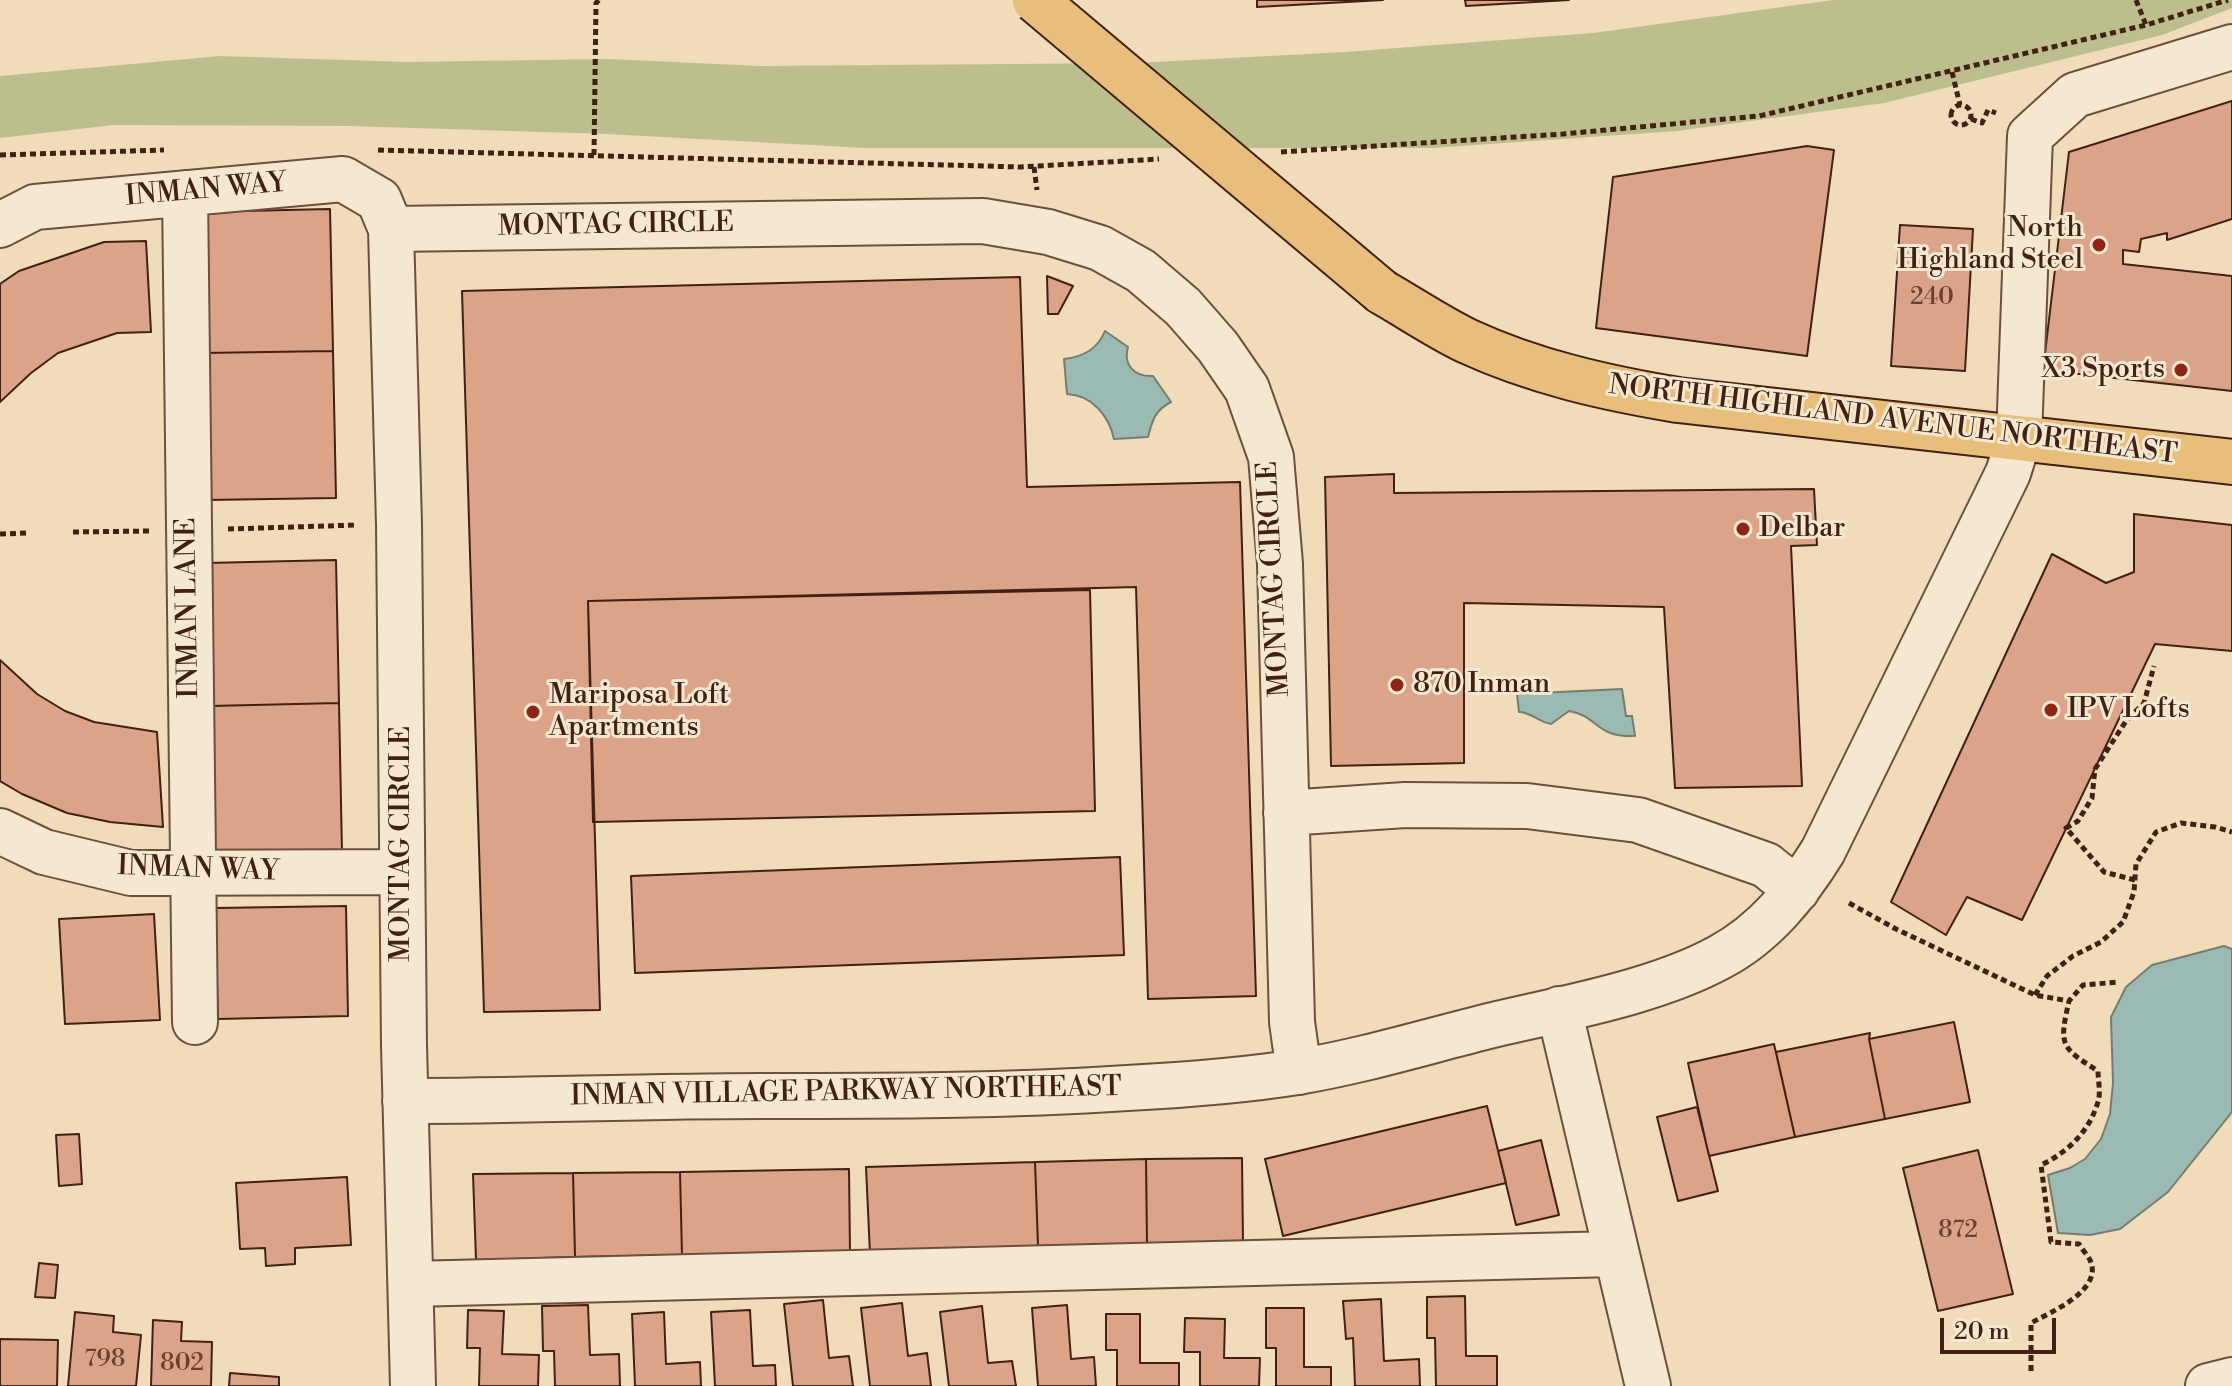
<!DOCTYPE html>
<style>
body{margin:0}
#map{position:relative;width:2232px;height:1386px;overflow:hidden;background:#f0dcb8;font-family:"Libre Bodoni",serif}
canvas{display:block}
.scale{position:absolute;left:1940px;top:1318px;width:116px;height:36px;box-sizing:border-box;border:4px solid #422014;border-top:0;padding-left:10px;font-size:24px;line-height:28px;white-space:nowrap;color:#422014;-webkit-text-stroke:6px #f5e8d1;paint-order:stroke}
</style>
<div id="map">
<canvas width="2232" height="1386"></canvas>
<div class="scale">20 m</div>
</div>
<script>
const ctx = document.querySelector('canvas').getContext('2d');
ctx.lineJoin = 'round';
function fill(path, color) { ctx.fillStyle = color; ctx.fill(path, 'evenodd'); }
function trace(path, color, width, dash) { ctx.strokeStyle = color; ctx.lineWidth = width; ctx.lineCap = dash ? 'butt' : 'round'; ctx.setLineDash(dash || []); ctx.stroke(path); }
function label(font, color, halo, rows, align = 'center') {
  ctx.font = font + ' "Libre Bodoni",serif'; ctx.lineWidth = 6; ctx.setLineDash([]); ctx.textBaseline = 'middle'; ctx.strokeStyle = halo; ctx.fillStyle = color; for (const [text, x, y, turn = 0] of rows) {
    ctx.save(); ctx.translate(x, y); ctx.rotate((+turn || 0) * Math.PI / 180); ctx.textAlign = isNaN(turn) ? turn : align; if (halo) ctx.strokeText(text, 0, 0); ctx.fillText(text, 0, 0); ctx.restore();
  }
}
fill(new Path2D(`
 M1833,0h399v8l-70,27 -278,68 -207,28 -245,17h-566l-259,-14 -258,-8 -235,-1 -114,13v-62l220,-20 187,6 201,-3 152,7 376,-3 209,-11 248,-19z`), '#bcbf8d');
const water = new Path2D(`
 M1105,331l23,16c-5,18 6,30 25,29l18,26c-16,8 -19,19 -23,35l-34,2c-5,-23 -22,-44 -47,-45l-3,-35c18,-2 34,-10 41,-28z
 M1622,689l4,27h6l3,20c-40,2 -36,-20 -66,-25l-18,13c-13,-2 -20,-12 -32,-12l-2,-18z
 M2224,946l8,3v163l-64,80 -48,37 -30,6 -32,-2 -10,-58 22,-7 15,-9 16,-20 9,-25 3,-31 -2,-66 15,-30 26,-22z`);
fill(water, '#9bbab3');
trace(water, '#777c73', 2);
const building = new Path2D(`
 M1257,0h126l-126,7z
 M1465,0h104l-103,6z
 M2232,101v118l-65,21v-7l-26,6 -2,13 -16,-2v14l109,12v115l-189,-21 26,-218z
 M1807,146l27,4 -27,206 -211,-28 17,-151z
 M330,209l3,142 -131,2 -3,-141z
 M1900,225l73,4 -8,142 -74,-5z
 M146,241l5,91 -34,1 -59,20 -27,20 -31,29v-118l19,-13 85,-29z
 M1047,276l26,10 -15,28h-10z
 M1020,277l7,210 213,-5 16,514 -108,3 -12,-412 -548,14 12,409 -116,2 -22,-721z
 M333,351l3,147 -130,2 -4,-147z
 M1394,474v19l420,-4 3,56 -26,1 11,240 -127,2 -11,-181 -200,-4v160l-133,3 -6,-289z
 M2134,514l98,11v126l-77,-7 -133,276 -55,-23 -21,38 -55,-33 161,-348 54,29 28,-11z
 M336,560l3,143 -129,3 -4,-143z
 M1090,590l5,221 -502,11 -5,-221z
 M0,660l37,34 28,17 29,11 63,10 6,95 -53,-5 -43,-9 -45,-19 -22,-13z
 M339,703l3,149 -129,1 -3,-147z
 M1120,857l4,98 -489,18 -4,-97z
 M346,906l2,110 -130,3 -3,-111z
 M154,914l6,106 -95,4 -6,-105z
 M1954,1022l16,80 -85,17 -16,-80z
 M1870,1033l-1,6 16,80 -90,18 -19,-85z
 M1774,1044l21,93 -86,19 -21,-93z
 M1487,1106l19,77 -223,53 -18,-77z
 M1697,1107l21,84 -40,10 -21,-84z
 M79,1134l3,50 -23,2 -3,-51z
 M1541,1140l18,75 -43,10 -18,-74z
 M1978,1150l35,144 -75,17 -35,-143z
 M1242,1158l1,85 -96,1 -1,-85z
 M1146,1159l1,85 -109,2 -3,-84z
 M1035,1162l3,84 -168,8 -4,-87z
 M849,1169l1,83 -168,3 -2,-83z
 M680,1172l2,83 -107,2 -2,-84z
 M573,1173l2,84 -99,3 -3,-86z
 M347,1177l4,68 -56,3v16l-29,2 -1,-18 -25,1 -4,-66z
 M39,1263l19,2 -3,33 -20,-1z
 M1465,1296l1,60h31v30h-61l-1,-48h-8v-41z
 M1381,1299l3,62 35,-2 1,27h-65l-2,-48 -7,1 -3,-38z
 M823,1300l6,58 20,-2 4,30h-60l-9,-82z
 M902,1303l6,53 19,-3 4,33h-61l-9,-78z
 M588,1305l2,50 29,-1 1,32h-65l-1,-35h-11l-1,-45z
 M1067,1305l4,54 23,-2 2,29h-58l-6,-78z
 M982,1306l6,57 24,-2 4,25h-67l-9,-74z
 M1266,1308h38v59h27v19h-55v-38h-10z
 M468,1310l36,1 -2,43 37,1 -1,31h-59l1,-38h-13z
 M750,1310l3,56 22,-1 1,21h-61l-4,-74z
 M75,1312l39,4 -1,16 28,3 -5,51h-68z
 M664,1312l2,52 34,-2 1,24h-66l-3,-72z
 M1106,1314h34v49h39v23h-62v-36h-11z
 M1185,1318l40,1 -1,39h36l-1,28h-59v-34h-16z
 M153,1320l29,2 -1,19 31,1 -1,44h-60z
 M0,1339l58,1 -1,46h-57z
 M230,1373l49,4v9h-50z`);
fill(building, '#dba489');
trace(building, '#422014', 2);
const minor = new Path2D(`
 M185,193l10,829
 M0,225l35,-18 308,-28 36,21 12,29
 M1286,813l119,-8 122,1 111,14 128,45 31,25
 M0,831l44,21 87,21 271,-1
 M1559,1009l89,377
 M405,1101c119,0 238,-5 357,-5 122,0 243,0 365,-8 57,-3 114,-7 170,-16 66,-11 131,-31 196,-47 72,-17 163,-33 227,-68 45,-24 77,-64 103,-106l185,-378 11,-35 11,-302 45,-41 157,-48
 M411,1284l1204,-30
 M413,1386l-9,-341 -5,-521 -8,-295 592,-8 65,11 52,16 41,23 42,36 35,40 29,42 24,68 9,107 12,458 7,50
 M2208,1386l24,-6`);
const major = new Path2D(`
 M1382,292c28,16 56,35 85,49 67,31 139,47 211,59l554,62`);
trace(minor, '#6e4f3d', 48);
trace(major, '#422014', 48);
trace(new Path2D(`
 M2136,0l10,25
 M1952,72l8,33
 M1951 115a10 10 0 1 1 20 0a10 10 0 1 1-20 0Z
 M1971,119l11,4 6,-13 8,3
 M378,150l643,17 138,-8
 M1281,152l282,-18 196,-18 387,-91 82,-25
 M0,155l164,-5
 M594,155l2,-152 3,-3
 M1034,167l3,23
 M228,529l130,-4
 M73,532l77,-1
 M0,534l27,-1
 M2135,880l-31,-8 -38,-44 12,-7 14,-23 3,-29 31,-48 18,-18 10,-37
 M1849,903l47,26 139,66 34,6 14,-16 36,-3
 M2035,995l12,-19 26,-20 28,-14 22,-20 11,-30 2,-28 20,-32 25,-9 34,4 17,5
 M2031,1371v-48c20,-11 73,-33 59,-63 -3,-5 -8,-11 -11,-16l-28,-2 -10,-77c27,-13 48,-33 57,-63 3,-9 0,-22 0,-31 -38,-24 -39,-26 -29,-70`), '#422014', 5, [6, 4]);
trace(minor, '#f5e8d1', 44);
trace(major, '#e8be7c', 44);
const majorBridge = new Path2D(`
 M1035,0l347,292`);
trace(majorBridge, '#422014', 48, []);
trace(majorBridge, '#e8be7c', 44);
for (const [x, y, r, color] of [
 [2099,245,8,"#8f2418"],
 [2181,370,8,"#8f2418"],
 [1743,529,8,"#8f2418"],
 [1397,685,8,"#8f2418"],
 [2051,710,8,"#8f2418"],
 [533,712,8,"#8f2418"]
]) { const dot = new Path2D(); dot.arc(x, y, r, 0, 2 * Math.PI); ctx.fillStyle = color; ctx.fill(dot); trace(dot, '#f5e8d1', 3); }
label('24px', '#684131', null, [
 ["240",1932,298],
 ["872",1958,1231],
 ["798",105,1360],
 ["802",182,1364]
]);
label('28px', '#422014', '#f5e8d1', [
 ["INMAN WAY",206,191,-5],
 ["MONTAG CIRCLE",616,226,-1],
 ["NORTH HIGHLAND AVENUE NORTHEAST",1893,421,7],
 ["MONTAG CIRCLE",1275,579,-93],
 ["INMAN LANE",189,608,-91],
 ["MONTAG CIRCLE",402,844,-90],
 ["INMAN WAY",198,870,2],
 ["INMAN VILLAGE PARKWAY NORTHEAST",846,1093,-1]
]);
label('28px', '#422014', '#f5e8d1', [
 ["North",2083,229,"right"],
 ["Highland Steel",2083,261,"right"],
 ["X3 Sports",2165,370,"right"],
 ["Delbar",1759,529],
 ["870 Inman",1413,685],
 ["Mariposa Loft",549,696],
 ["Apartments",549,728],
 ["IPV Lofts",2067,710]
], 'left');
</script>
